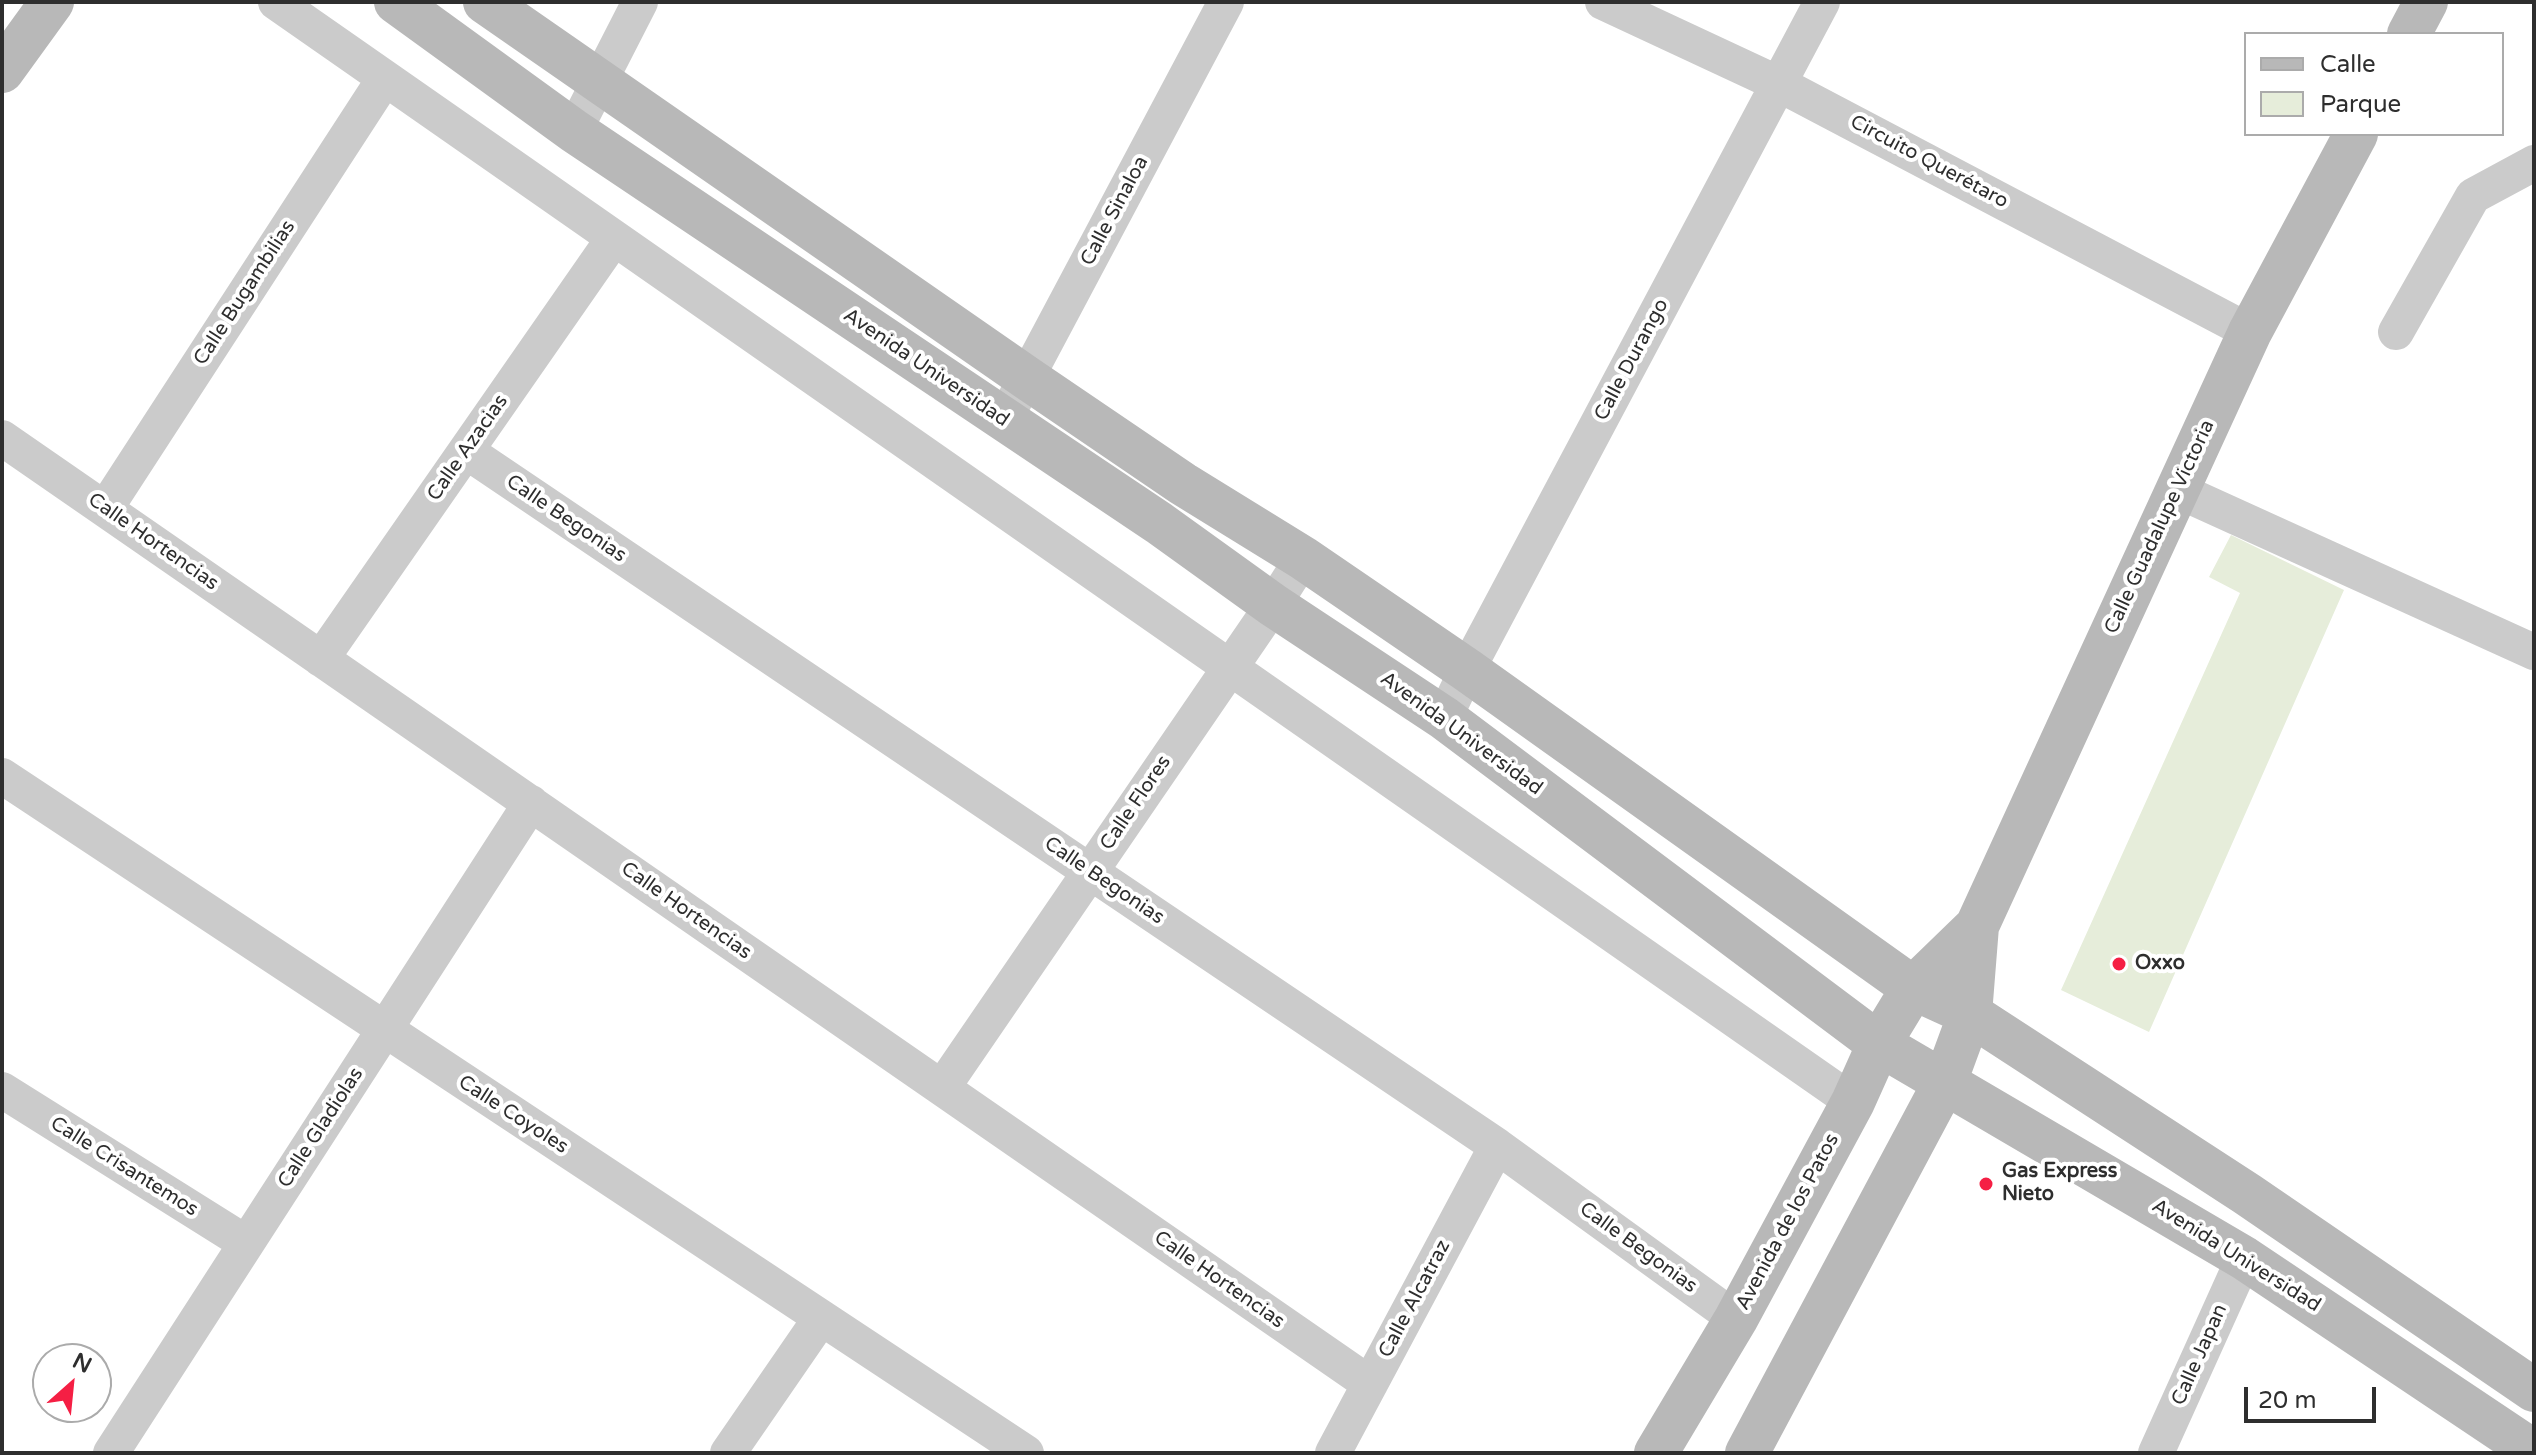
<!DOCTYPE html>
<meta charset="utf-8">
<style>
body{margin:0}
#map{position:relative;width:2536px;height:1455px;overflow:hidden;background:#fff;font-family:"Varela Round",sans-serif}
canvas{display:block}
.frame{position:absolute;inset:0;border:4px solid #2e2e2e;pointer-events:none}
.legend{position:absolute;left:2244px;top:32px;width:260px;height:104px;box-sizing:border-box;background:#fff;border:2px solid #ababab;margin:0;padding:10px 14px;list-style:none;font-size:24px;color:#2e2e2e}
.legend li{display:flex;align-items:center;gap:16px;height:40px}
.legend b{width:40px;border:2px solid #ababab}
.north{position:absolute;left:32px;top:1343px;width:80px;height:80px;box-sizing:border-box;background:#fff;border:2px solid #ababab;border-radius:50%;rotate:27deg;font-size:22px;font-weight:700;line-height:32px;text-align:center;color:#2e2e2e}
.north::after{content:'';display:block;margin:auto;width:28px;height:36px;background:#f51f44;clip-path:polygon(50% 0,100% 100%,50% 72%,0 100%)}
.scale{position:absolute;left:2244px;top:1387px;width:132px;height:36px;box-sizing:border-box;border:4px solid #2e2e2e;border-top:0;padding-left:10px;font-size:24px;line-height:28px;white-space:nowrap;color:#2e2e2e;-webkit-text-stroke:6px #fff;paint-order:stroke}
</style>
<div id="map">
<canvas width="2536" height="1455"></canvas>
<div class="frame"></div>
<ul class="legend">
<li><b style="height:10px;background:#b8b8b8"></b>Calle</li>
<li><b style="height:22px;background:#e6edda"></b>Parque</li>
</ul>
<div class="north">N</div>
<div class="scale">20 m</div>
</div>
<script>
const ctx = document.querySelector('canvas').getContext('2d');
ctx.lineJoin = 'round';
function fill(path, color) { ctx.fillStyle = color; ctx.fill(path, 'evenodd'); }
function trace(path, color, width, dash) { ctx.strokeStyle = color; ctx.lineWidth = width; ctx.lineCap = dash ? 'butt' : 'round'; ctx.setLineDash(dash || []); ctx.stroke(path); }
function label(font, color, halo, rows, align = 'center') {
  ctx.font = font + ' "Varela Round",sans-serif'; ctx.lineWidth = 8; ctx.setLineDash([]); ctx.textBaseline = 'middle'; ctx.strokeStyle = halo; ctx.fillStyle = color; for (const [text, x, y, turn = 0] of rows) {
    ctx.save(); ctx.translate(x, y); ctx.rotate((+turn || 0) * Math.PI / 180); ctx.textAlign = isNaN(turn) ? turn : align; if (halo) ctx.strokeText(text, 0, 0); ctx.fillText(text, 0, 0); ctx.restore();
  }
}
fill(new Path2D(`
 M2231,535l113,55 -195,442 -88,-42 179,-397 -31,-16z`), '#e6edda');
trace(new Path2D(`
 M276,2l1577,1100
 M1603,2l176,82 471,248
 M574,131l66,-129
 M2396,332l77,-136 61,-33
 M1004,420l222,-418
 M2,438l1368,946
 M466,451l1031,695 239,173
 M2177,490l357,162
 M105,509l280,-431
 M321,659l293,-421
 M1444,718l23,-48 355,-668
 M2,776l1024,677
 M942,1088l331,-483 30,-47
 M2,1090l244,153
 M111,1453l420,-650
 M728,1453l93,-135
 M1333,1453l164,-307
 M2156,1453l88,-195`), '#cbcbcb', 36);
trace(new Path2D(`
 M396,2l178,129 585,392 114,82 171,113 435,326 365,214 290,194
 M485,2l542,376 156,106 120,74 164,112 446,318 57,26 277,180 287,196
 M2409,34l17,-32
 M2,71l50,-69
 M1656,1453l80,-134 117,-217 26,-58 34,-56 64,-62
 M1747,1453l198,-371 25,-68 7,-88 273,-594 106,-198`), '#b8b8b8', 44);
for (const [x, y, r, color] of [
 [2119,964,8,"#f51f44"],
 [1986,1184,8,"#f51f44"]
]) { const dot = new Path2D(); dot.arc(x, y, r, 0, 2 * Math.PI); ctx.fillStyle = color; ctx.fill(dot); trace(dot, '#fff', 3); }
label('20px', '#2e2e2e', '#fff', [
 ["Circuito Querétaro",1929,162,28],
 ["Calle Sinaloa",1115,211,-62],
 ["Calle Bugambilias",245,293,-57],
 ["Calle Durango",1632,360,-62],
 ["Avenida Universidad",926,368,34],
 ["Calle Azacias",468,448,-55],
 ["Calle Begonias",566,519,34],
 ["Calle Guadalupe Victoria",2160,527,-65],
 ["Calle Hortencias",153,542,35],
 ["Avenida Universidad",1461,734,36],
 ["Calle Flores",1136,803,-56],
 ["Calle Begonias",1104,881,34],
 ["Calle Hortencias",686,911,35],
 ["Calle Coyoles",513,1115,33],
 ["Calle Gladiolas",321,1128,-57],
 ["Calle Crisantemos",124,1167,32],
 ["Avenida de los Patos",1788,1222,-62],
 ["Calle Begonias",1638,1248,36],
 ["Avenida Universidad",2236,1256,32],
 ["Calle Hortencias",1219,1280,35],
 ["Calle Alcatraz",1415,1299,-62],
 ["Calle Japan",2200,1355,-66]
]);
label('bold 20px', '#2e2e2e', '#fff', [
 ["Oxxo",2135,964],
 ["Gas Express",2002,1172],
 ["Nieto",2002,1195]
], 'left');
</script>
